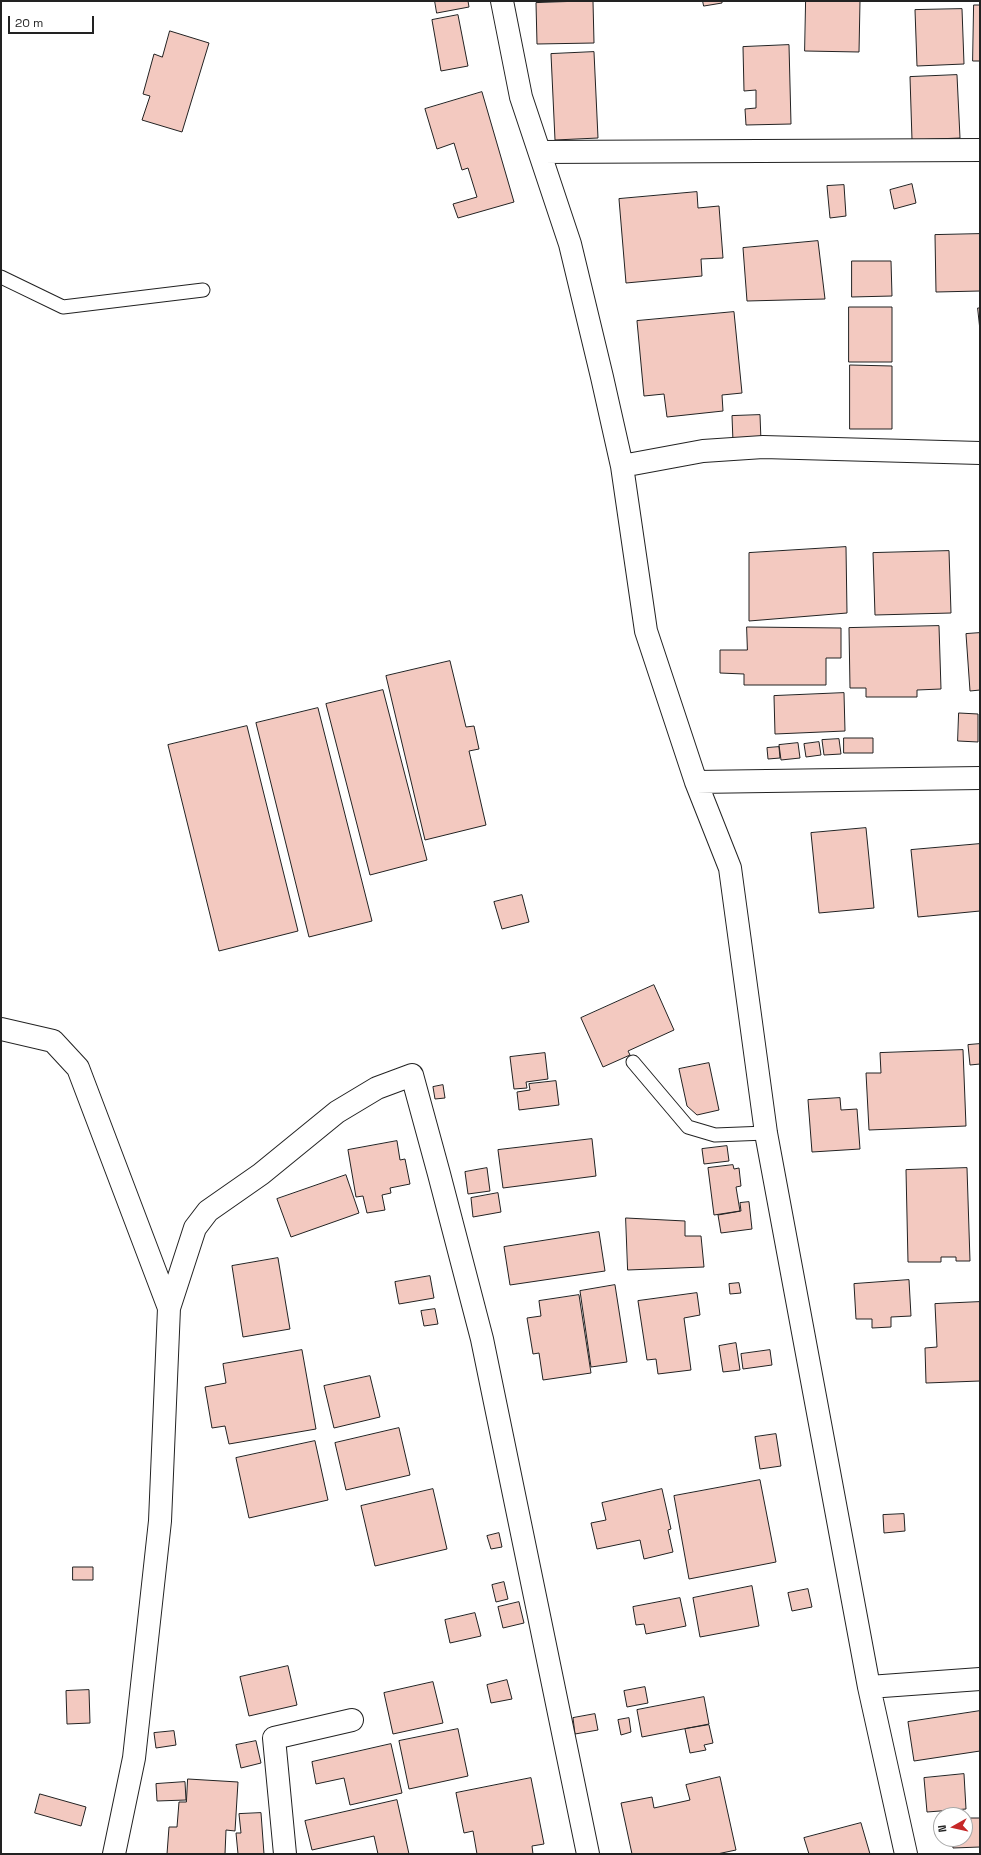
<!DOCTYPE html>
<style>
body{margin:0}
#map{position:relative;width:981px;height:1855px;overflow:hidden;background:#fff;font-family:"Space Grotesk",sans-serif}
canvas{display:block}
.frame{position:absolute;inset:0;border:2px solid #222;pointer-events:none}
.north{position:absolute;left:933px;top:1807px;width:40px;height:40px;box-sizing:border-box;background:#fff;border:1px solid #a7a7a7;border-radius:50%;rotate:262deg;font-size:11px;font-weight:700;line-height:16px;text-align:center;color:#222}
.north::after{content:'';display:block;margin:auto;width:14px;height:18px;background:#c62828;clip-path:polygon(50% 0,100% 100%,50% 72%,0 100%)}
.scale{position:absolute;left:8px;top:16px;width:86px;height:18px;box-sizing:border-box;border:2px solid #222;border-top:0;padding-left:5px;font-size:12px;line-height:14px;white-space:nowrap;color:#222;-webkit-text-stroke:3px #fff;paint-order:stroke}
</style>
<div id="map">
<canvas width="981" height="1855"></canvas>
<div class="frame"></div>
<div class="north">N</div>
<div class="scale">20 m</div>
</div>
<script>
const ctx = document.querySelector('canvas').getContext('2d');
ctx.lineJoin = 'round';
function fill(path, color) { ctx.fillStyle = color; ctx.fill(path, 'evenodd'); }
function trace(path, color, width, dash) { ctx.strokeStyle = color; ctx.lineWidth = width; ctx.lineCap = dash ? 'butt' : 'round'; ctx.setLineDash(dash || []); ctx.stroke(path); }
const building = new Path2D(`
 M435,1h33l1,6 -32,6z
 M593,1l1,42 -57,1 -1,-41z
 M703,1h19v2l-18,3z
 M806,1h54l-1,51 -54,-1z
 M974,5h6v56h-7z
 M962,9l2,55 -47,2 -2,-56z
 M458,15l10,51 -27,5 -9,-51z
 M170,31l39,12 -27,89 -40,-12 8,-24 -7,-2 11,-40 8,3z
 M789,45l2,79 -45,1 -1,-16 11,-1v-18l-12,1 -1,-44z
 M594,52l4,86 -43,2 -4,-86z
 M957,75l3,63 -48,2 -2,-63z
 M482,92l32,110 -56,16 -5,-14 24,-7 -9,-29 -6,2 -8,-27 -17,6 -12,-40z
 M912,184l4,19 -22,6 -4,-19z
 M844,185l2,31 -16,2 -3,-32z
 M697,192l1,16 21,-2 4,52 -22,1 1,17 -76,7 -7,-84z
 M980,234v57l-44,1 -1,-57z
 M818,241l7,58 -78,2 -4,-53z
 M852,261h39l1,35 -40,1z
 M849,307h43v55h-43z
 M978,308h2v22z
 M734,312l8,81 -20,2 1,16 -56,6 -3,-23 -20,2 -7,-75z
 M850,365l42,1v63h-42z
 M760,415l1,26 -28,1 -1,-26z
 M846,547l1,66 -98,8v-68z
 M949,551l2,62 -76,2 -2,-62z
 M939,626l2,63 -24,1v7h-51v-9h-16l-1,-60z
 M747,627l94,1v30h-15v27h-82v-11l-24,-1v-23h27z
 M980,633v57l-10,1 -4,-57z
 M450,661l16,66 8,-1 5,23 -10,2 17,74 -61,15 -39,-164z
 M383,690l44,170 -57,15 -44,-171z
 M844,693l1,38 -70,3 -1,-38z
 M318,708l54,213 -63,16 -53,-214z
 M959,713l19,1v28l-20,-1z
 M247,726l51,205 -79,20 -51,-206z
 M844,738h29v15h-29z
 M839,739l2,15 -17,1 -2,-15z
 M819,742l2,13 -15,2 -2,-13z
 M798,743l2,15 -19,2 -2,-15z
 M779,747l1,11 -12,1 -1,-11z
 M866,828l8,80 -55,5 -8,-80z
 M980,844v67l-62,6 -7,-67z
 M522,895l7,27 -27,7 -8,-27z
 M654,985l20,45 -46,21 2,4 -27,12 -22,-49z
 M980,1044v20l-10,1 -2,-20z
 M963,1050l3,76 -97,4 -3,-57h15l-1,-20z
 M545,1053l3,26 -22,3 1,6 -13,1 -4,-32z
 M709,1063l10,47 -22,5 -10,-9 -8,-37z
 M556,1081l3,24 -40,5 -2,-18 13,-2 -1,-6z
 M443,1085l2,13 -10,1 -2,-12z
 M840,1098l1,12 16,-1 3,40 -48,3 -4,-52z
 M592,1139l4,37 -93,12 -5,-38z
 M397,1141l3,19 5,-1 5,25 -20,4 1,5 -9,2 3,15 -18,3 -4,-17 -7,1 -8,-47z
 M727,1146l2,15 -25,3 -2,-15z
 M733,1165l1,4 5,-1 2,18 -5,1 4,24 -26,4 -6,-47z
 M487,1168l3,23 -22,3 -3,-22z
 M967,1168l3,93h-14v-4h-15v5h-33l-2,-92z
 M346,1175l13,38 -68,24 -14,-38z
 M498,1193l3,19 -28,5 -2,-19z
 M749,1202l3,27 -31,4 -3,-18 23,-4 -1,-8z
 M626,1218l59,3v15h16l3,31 -76,3z
 M599,1232l6,39 -95,14 -6,-38z
 M278,1258l12,71 -47,8 -11,-71z
 M430,1276l4,22 -35,6 -4,-22z
 M909,1280l2,36 -20,1v10l-19,1v-9h-16l-2,-35z
 M739,1283l2,10 -11,1 -1,-10z
 M615,1285l12,77 -36,5 -11,-76z
 M697,1293l3,22 -16,3 7,52 -33,4 -2,-15 -9,1 -9,-59z
 M579,1295l12,78 -48,7 -4,-27 -6,1 -6,-36 14,-2 -2,-15z
 M980,1302v79l-54,2 -1,-35 12,-1 -2,-43z
 M435,1309l3,15 -14,2 -3,-15z
 M736,1343l4,27 -17,2 -4,-26z
 M302,1350l14,79 -87,15 -4,-18 -13,2 -7,-41 21,-4 -3,-19z
 M770,1350l2,15 -29,4 -2,-15z
 M370,1376l10,41 -46,11 -10,-42z
 M399,1428l11,47 -64,15 -11,-47z
 M776,1434l5,32 -21,3 -5,-32z
 M315,1441l13,59 -79,18 -13,-60z
 M760,1480l16,82 -87,17 -15,-83z
 M433,1489l14,60 -72,17 -14,-60z
 M662,1489l9,40 -3,1 5,22 -29,7 -4,-19 -43,9 -6,-26 15,-3 -4,-17z
 M904,1514l1,17 -21,2 -1,-18z
 M499,1533l3,14 -11,2 -4,-13z
 M73,1567h20v13h-20z
 M504,1582l4,17 -12,3 -4,-17z
 M752,1586l7,40 -59,11 -7,-39z
 M808,1589l4,18 -20,4 -4,-18z
 M680,1598l6,28 -40,8 -2,-10 -8,1 -3,-18z
 M519,1602l5,21 -21,5 -5,-21z
 M475,1613l6,23 -31,7 -5,-23z
 M288,1666l9,39 -48,11 -9,-39z
 M507,1680l5,19 -21,4 -4,-18z
 M433,1682l10,41 -50,11 -9,-41z
 M645,1687l3,16 -21,4 -3,-16z
 M89,1690l1,33 -23,1 -1,-33z
 M704,1697l5,27 -67,13 -5,-27z
 M980,1711v40l-66,10 -6,-39z
 M595,1714l3,16 -23,4 -2,-16z
 M629,1718l2,14 -10,3 -3,-15z
 M709,1725l4,18 -9,2 2,5 -16,3 -5,-24z
 M458,1729l10,47 -59,13 -10,-48z
 M174,1731l2,14 -20,3 -2,-15z
 M256,1741l5,22 -20,5 -5,-23z
 M391,1744l11,49 -52,12 -6,-27 -28,6 -4,-22z
 M964,1774l2,35 -39,3 -3,-34z
 M720,1777l16,73 -19,4h-85l-11,-51 31,-6 2,11 36,-8 -4,-15z
 M531,1778l13,66 -12,2 1,8h-56l-4,-23 -9,2 -8,-40z
 M188,1779l50,3 -3,49 -9,-1 -1,24h-58l2,-27h8l2,-25h7z
 M185,1782l1,18 -29,1 -1,-17z
 M40,1794l46,13 -5,19 -46,-13z
 M397,1800l12,54h-31l-4,-18 -62,14 -7,-29z
 M261,1813l3,41h-26l-2,-21h5l-2,-19z
 M965,1818h15v29l-27,1 -1,-9h13z
 M861,1823l9,31h-61l-5,-16z`);
fill(building, '#f3c9c0');
trace(building, '#222', 1);
const lane = new Path2D(`
 M1,277l62,30 140,-17
 M633,1062l55,65 27,8 51,-2`);
const street = new Path2D(`
 M502,1l19,96 49,147 32,133 20,89 24,165 50,151 34,86 36,265 103,554 37,167
 M540,152l440,-2
 M622,466l81,-15 60,-4 217,6
 M696,782l284,-4
 M1,1029l52,12 25,27 91,240
 M869,1687l111,-8
 M114,1854l20,-96 26,-237 9,-213 26,-80 13,-17 53,-37 76,-62 40,-24 35,-13 27,99 43,165 106,515
 M285,1854l-11,-116 78,-18`);
trace(lane, '#222', 15);
trace(street, '#222', 24);
trace(lane, '#fff', 13);
trace(street, '#fff', 22);
</script>
